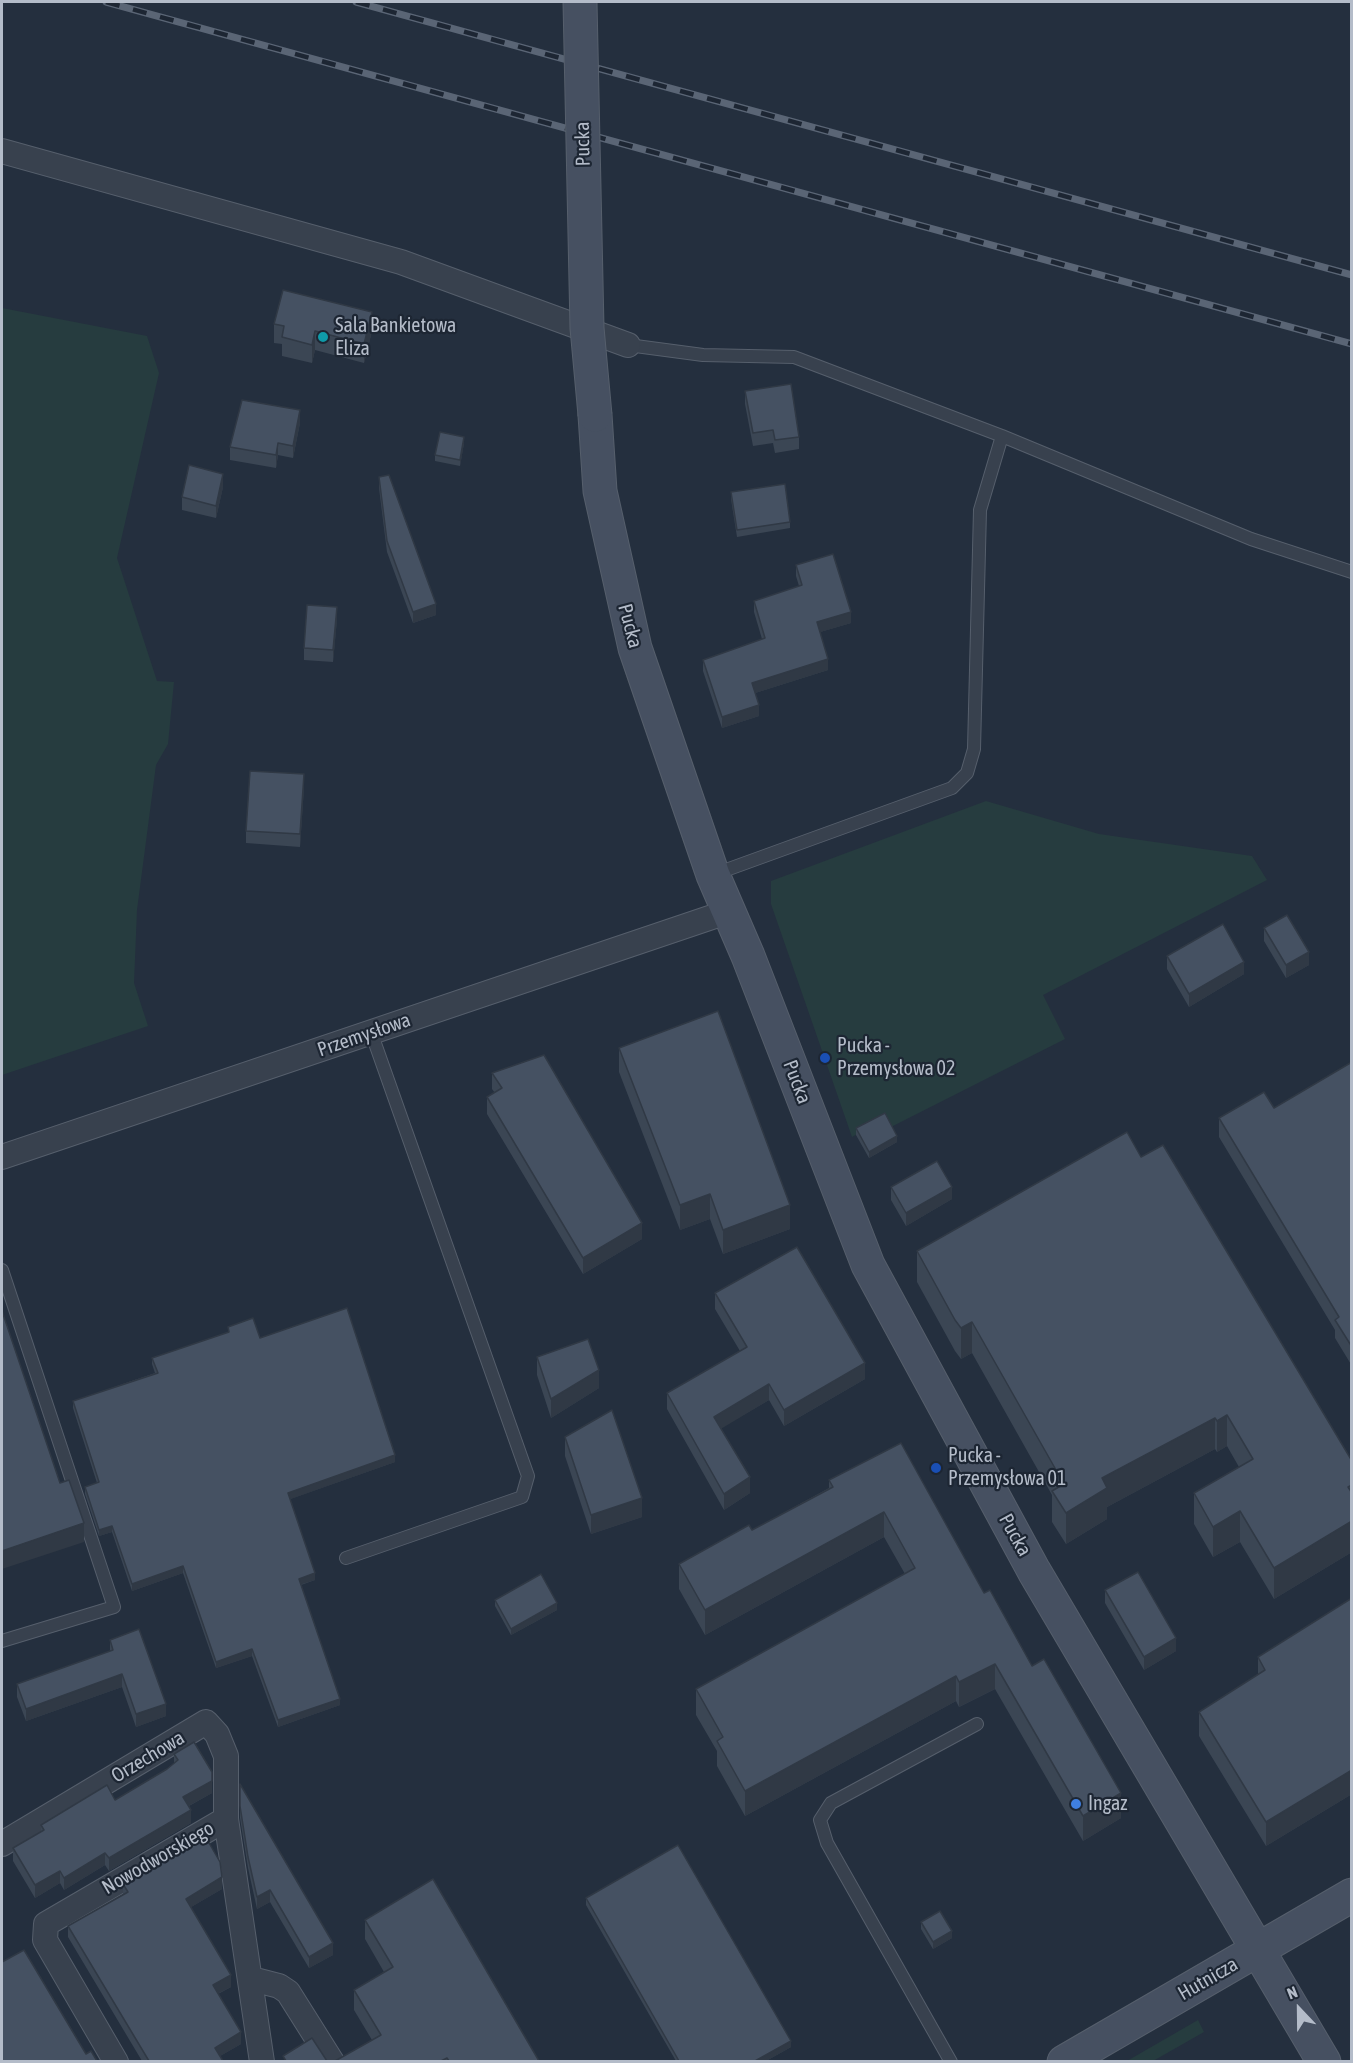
<!DOCTYPE html>
<meta charset="utf-8">
<style>
body{margin:0}
#map{position:relative;width:1353px;height:2063px;overflow:hidden;background:#242f3e;font-family:"Asap Condensed",sans-serif}
canvas{display:block}
.frame{position:absolute;inset:0;border:3px solid #b4bcc9;pointer-events:none}
.north{position:absolute;left:1269px;top:1979px;width:60px;height:60px;-webkit-text-stroke:4px #1d2633;paint-order:stroke;rotate:338deg;font-size:16px;font-weight:700;line-height:24px;text-align:center;color:#b4bcc9}
.north::after{content:'';display:block;margin:auto;width:21px;height:27px;background:#b4bcc9;clip-path:polygon(50% 0,100% 100%,50% 72%,0 100%)}
</style>
<div id="map">
<canvas width="1353" height="2063"></canvas>
<div class="frame"></div>
<div class="north">N</div>
</div>
<script>
const ctx = document.querySelector('canvas').getContext('2d');
ctx.lineJoin = 'round';
function fill(path, color) { ctx.fillStyle = color; ctx.fill(path, 'evenodd'); }
function trace(path, color, width, dash) { ctx.strokeStyle = color; ctx.lineWidth = width; ctx.lineCap = dash ? 'butt' : 'round'; ctx.setLineDash(dash || []); ctx.stroke(path); }
function label(font, color, halo, rows, align = 'center') {
  ctx.font = font + ' "Asap Condensed",sans-serif'; ctx.lineWidth = 4.5; ctx.setLineDash([]); ctx.textBaseline = 'middle'; ctx.strokeStyle = halo; ctx.fillStyle = color; for (const [text, x, y, turn = 0] of rows) {
    ctx.save(); ctx.translate(x, y); ctx.rotate((+turn || 0) * Math.PI / 180); ctx.textAlign = isNaN(turn) ? turn : align; if (halo) ctx.strokeText(text, 0, 0); ctx.fillText(text, 0, 0); ctx.restore();
  }
}
fill(new Path2D(`
 M2,308l145,28 12,37 -42,185 40,123 17,1 -6,62 -12,21 -19,145 -3,73 14,43 -146,49z
 M986,801l113,33 153,22 15,24 -224,115 22,44 -176,89 -5,-9 -32,18 -81,-233v-23z
 M1198,2020l6,12 -51,29h-26z`), '#263c3f');
const lane = new Path2D(`
 M628,345l75,10 91,2 208,79 249,103 101,33
 M715,874l237,-86 15,-15 7,-24 6,-239 22,-74
 M2,1270l112,337 -112,34
 M346,1558l176,-61 6,-21 -157,-444
 M951,2062l-124,-219 -7,-23 11,-17 146,-79`);
const street = new Path2D(`
 M2,151l399,111 227,83
 M2,1157l725,-245
 M2,1844l204,-122 11,12 9,22v63l36,243
 M252,1979l27,7 9,6 44,70
 M116,2062l-71,-122 1,-16 180,-105`);
const secondary = new Path2D(`
 M595,415l5,76 35,157 78,227 35,81 120,309 166,306 290,491
 M1064,2062l288,-167`);
trace(lane, '#565f6c', 14);
trace(street, '#565f6c', 26);
trace(secondary, '#565f6c', 35);
trace(lane, '#38414e', 12);
trace(street, '#38414e', 24);
trace(secondary, '#465061', 33);
const rail = new Path2D(`
 M106,2l1246,342
 M356,2l996,273`);
trace(rail, '#5a6575', 7);
trace(rail, '#1d2633', 4.5, [14]);
const secondaryBridge = new Path2D(`
 M580,2l7,326 8,87`);
trace(secondaryBridge, '#565f6c', 35, []);
trace(secondaryBridge, '#465061', 33);
fill(new Path2D(`
 M274,324l98,7 -8,32 -49,-13 -3,13 -30,-7v-12l-8,-1z
 M745,391l54,46v12l-24,4 -2,-10 -20,3 -8,-42z
 M300,423l-7,35 -15,-3 -2,13 -46,-8v-13z
 M464,443l-4,23 -25,-5v-6z
 M379,477l57,138 -23,8 -26,-71 -8,-64z
 M223,487l-7,31 -34,-8v-13z
 M731,492l59,30v6l-53,9 -6,-38z
 M796,565l55,58 -31,9 8,38 -73,23 4,23 -37,12 -19,-57v-11l59,-21 -8,-27v-11l45,-15 -3,-10z
 M337,619l-4,43 -29,-2v-12z
 M304,787l-4,60 -54,-4v-12z
 M1264,928l45,37 -23,13 -22,-37z
 M1167,956l77,18 -55,33 -22,-38z
 M619,1048l171,181 -67,25 -13,-35 -30,11 -61,-158z
 M1352,1062v304l-17,-28v-8l-116,-193v-19l55,-10z
 M492,1073l150,166 -59,35 -96,-160v-17l8,-4 -3,-4z
 M856,1128l41,14 -28,16 -13,-23z
 M1141,1157l211,304v91l-78,47 -34,-57 -27,15 -19,-33v-31l45,-26 -12,-21 -10,6 -2,-3 -108,58v12l-41,25 -14,-22v-27l-80,-142 -11,6 -6,-8 -38,-69v-31z
 M891,1187l61,12 -46,27 -15,-26z
 M715,1293l150,86 -81,47 -15,-26 -48,28 29,65 -26,17 -57,-101v-16l73,-42 -25,-42z
 M228,1327l32,11 135,124 -105,37 25,81 -14,5 39,120 -62,22 -26,-71 -36,12 -33,-95 -51,18 -20,-59 -13,4 -14,-42v-7l12,-4 -24,-75v-7l82,-28 -3,-9v-6l76,-26z
 M537,1357l62,31 -48,30 -14,-43z
 M565,1437l77,80 -51,17 -26,-78z
 M901,1443l83,150 48,73 89,152 -38,23 -88,-152 -36,18 -3,-6 -211,115 -28,-50v-15l-21,-36v-26l209,-115 -21,-37 -179,98 -26,-46v-25l73,-34 77,-42v-8z
 M1105,1590l71,61 -32,19 -39,-67z
 M1352,1598v196l-86,52 -67,-110v-24l59,-37v-18z
 M495,1600l62,10 -46,25 -16,-29z
 M110,1640l56,76 -30,11 -14,-40 -96,34 -9,-24v-13l93,-33z
 M174,1754l38,39 -23,13 2,17 -82,48 -4,-6 -41,25 -4,-7 -25,15 -22,-37v-13l28,-16v-7l74,-25 52,-31 7,-6z
 M240,1784l93,171 -24,13 -39,-66 -13,7 -9,-41 -8,-50z
 M123,1884l99,5 -31,18 40,80 -13,7 23,50 -21,12 3,5h-81l-74,-124v-11l55,-31z
 M586,1898l205,149 -25,14h-90l-90,-156z
 M365,1920l174,141h-204l37,-21 -18,-30v-20l30,-18 -19,-33z
 M921,1922l31,16 -19,11 -12,-20z`), '#3b4654');
fill(new Path2D(`
 M372,312v19l-8,32v-19z
 M315,331v19l-3,13v-18z
 M300,410v13l-7,35v-12z
 M464,437v6l-4,23v-6z
 M278,443v12l-2,13v-13z
 M223,474v13l-7,31v-12z
 M436,604v11l-23,8v-11z
 M337,607v12l-4,43v-12z
 M851,612v11l-34,10v-11z
 M828,659v11l-76,24v-11z
 M759,705v11l-37,12v-11z
 M304,774v13l-4,60v-13z
 M1309,952v13l-23,13v-13z
 M1244,962v12l-55,33v-13z
 M897,1136v6l-28,16v-6z
 M952,1187v12l-46,27v-13z
 M710,1194v25l-30,11v-25z
 M790,1205v24l-67,25v-24z
 M642,1223v16l-59,35v-16z
 M972,1322v31l-11,6v-31z
 M865,1363v16l-81,47v-16z
 M599,1370v18l-48,30v-19z
 M769,1384v16l-55,33v-16z
 M1227,1415v31l-10,6v-31z
 M1215,1418v31l-108,58v12l-41,25v-31l36,-35z
 M395,1455v7l-107,38v-7z
 M750,1477v16l-26,17v-16z
 M642,1498v19l-51,17v-19z
 M1240,1511v31l-27,15v-30z
 M884,1512v25l-179,98v-25z
 M1352,1521v31l-78,47v-31z
 M84,1523v19l-82,27v-18z
 M112,1526v6l-13,4v-6z
 M183,1566v7l-51,18v-7z
 M315,1573v7l-16,5v-6z
 M557,1603v7l-46,25v-6z
 M1176,1638v13l-32,19v-13z
 M252,1649v7l-36,12v-6z
 M995,1664v25l-36,18v-25z
 M122,1674v13l-96,34v-12z
 M956,1676v25l-211,115v-25z
 M340,1699v6l-62,22v-7z
 M166,1704v12l-30,11v-13z
 M1352,1770v24l-86,52v-24z
 M212,1781v12l-29,16v-12z
 M1121,1793v25l-38,23v-25z
 M191,1810v13l-82,48v-13z
 M105,1853v12l-41,25v-12z
 M60,1871v12l-25,15v-13z
 M222,1877v12l-36,21v-11z
 M270,1890v12l-13,7v-12z
 M952,1931v7l-19,11v-7z
 M333,1943v12l-24,13v-11z
 M231,1975v12l-18,9v-11z
 M241,2032v12l-26,15v-11z
 M791,2041v6l-25,14h-11z`), '#303945');
const building = new Path2D(`
 M283,290l89,22 -8,32 -49,-13 -3,14 -30,-8 2,-11 -10,-2z
 M791,384l8,53 -24,3 -2,-10 -20,3 -8,-42z
 M242,400l58,10 -7,36 -15,-3 -2,12 -46,-8z
 M440,432l24,5 -4,23 -25,-5z
 M189,465l34,9 -7,32 -34,-9z
 M389,475l47,129 -23,8 -26,-71 -8,-64z
 M785,484l5,38 -53,8 -6,-38z
 M833,554l18,58 -34,10 11,37 -76,24 7,22 -37,12 -19,-57 62,-22 -11,-37 48,-16 -6,-20z
 M307,605l30,2 -4,43 -29,-2z
 M250,771l54,3 -4,60 -54,-3z
 M1287,915l22,37 -23,13 -22,-37z
 M1223,924l21,38 -55,32 -22,-38z
 M718,1011l72,194 -67,25 -13,-36 -30,11 -61,-157z
 M544,1055l98,168 -59,35 -96,-161 15,-9 -10,-15z
 M1352,1062v285l-17,-27 4,-3 -120,-199 45,-26 10,16z
 M885,1113l12,23 -28,16 -13,-24z
 M1127,1132l14,25 22,-12 189,316v24l-4,2 4,6v28l-78,47 -34,-57 -27,16 -19,-34 59,-34 -26,-44 -10,6 -2,-3 -113,60 5,10 -41,25 -14,-22 12,-7 -92,-162 -11,6 -6,-8 -38,-69z
 M937,1161l15,26 -46,26 -15,-26z
 M797,1247l68,116 -81,47 -15,-26 -55,33 36,60 -26,17 -57,-101 80,-46 -32,-54z
 M347,1308l48,147 -107,38 27,80 -16,6 41,120 -62,21 -26,-71 -36,13 -33,-96 -51,18 -20,-58 -13,4 -14,-43 14,-5 -26,-81 85,-28 -6,-15 77,-26 -1,-5 25,-9 7,20z
 M2,1311l58,172 9,-3 15,43 -82,28z
 M588,1339l11,31 -48,29 -14,-42z
 M612,1410l30,88 -51,17 -26,-78z
 M901,1443l83,150 6,-3 42,76 12,-7 77,134 -38,23 -88,-152 -36,18 -3,-6 -211,115 -28,-50 6,-4 -27,-48 219,-121 -31,-56 -179,98 -26,-46 70,-39 3,5 81,-43 -4,-7z
 M1138,1572l38,66 -32,19 -39,-67z
 M541,1574l16,29 -46,26 -16,-29z
 M1352,1598v172l-86,52 -67,-110 66,-42 -7,-13z
 M139,1629l27,75 -30,10 -14,-40 -96,35 -9,-25 96,-34 -3,-10z
 M194,1742l18,30v9l-29,16 8,13 -82,48 -4,-5 -41,25 -4,-7 -25,14 -22,-37 31,-18 -3,-5 66,-40 8,15 52,-31 11,-9 -4,-6z
 M240,1784l93,159 -24,14 -39,-67 -13,7 -9,-40 -8,-51z
 M205,1836l15,26 2,15 -36,22 45,76 -18,10 28,47 -26,16 8,13h-74l-81,-135 60,-34 -5,-8z
 M678,1845l113,196 -36,20h-76l-93,-163z
 M433,1879l106,182h-90l-2,-3 -6,3h-106l46,-26 -27,-45 39,-23 -28,-47z
 M940,1911l12,20 -19,11 -12,-20z
 M24,1950l62,104 5,-3 6,10h-95v-99z
 M312,2038l15,23h-41l-3,-5z`);
fill(building, '#455162');
trace(building, '#303945', 1.5);
for (const [x, y, r, color] of [
 [323,337,6,"#0f9aa8"],
 [825,1058,6,"#1a4fb4"],
 [936,1468,6,"#1a4fb4"],
 [1076,1804,6,"#3f7fe0"]
]) { const dot = new Path2D(); dot.arc(x, y, r, 0, 2 * Math.PI); ctx.fillStyle = color; ctx.fill(dot); trace(dot, '#1d2633', 2); }
label('20px', '#b4bcc9', '#1d2633', [
 ["Pucka",583,144,-91],
 ["Pucka",630,626,75],
 ["Przemysłowa",364,1035,-19],
 ["Pucka",797,1082,69],
 ["Pucka",1015,1535,61],
 ["Orzechowa",148,1757,-31],
 ["Nowodworskiego",158,1858,-30],
 ["Hutnicza",1208,1979,-30]
]);
label('20px', '#b4bcc9', '#1d2633', [
 ["Sala Bankietowa",335,326],
 ["Eliza",335,349],
 ["Pucka -",837,1046],
 ["Przemysłowa 02",837,1069],
 ["Pucka -",948,1456],
 ["Przemysłowa 01",948,1479],
 ["Ingaz",1088,1804]
], 'left');
</script>
